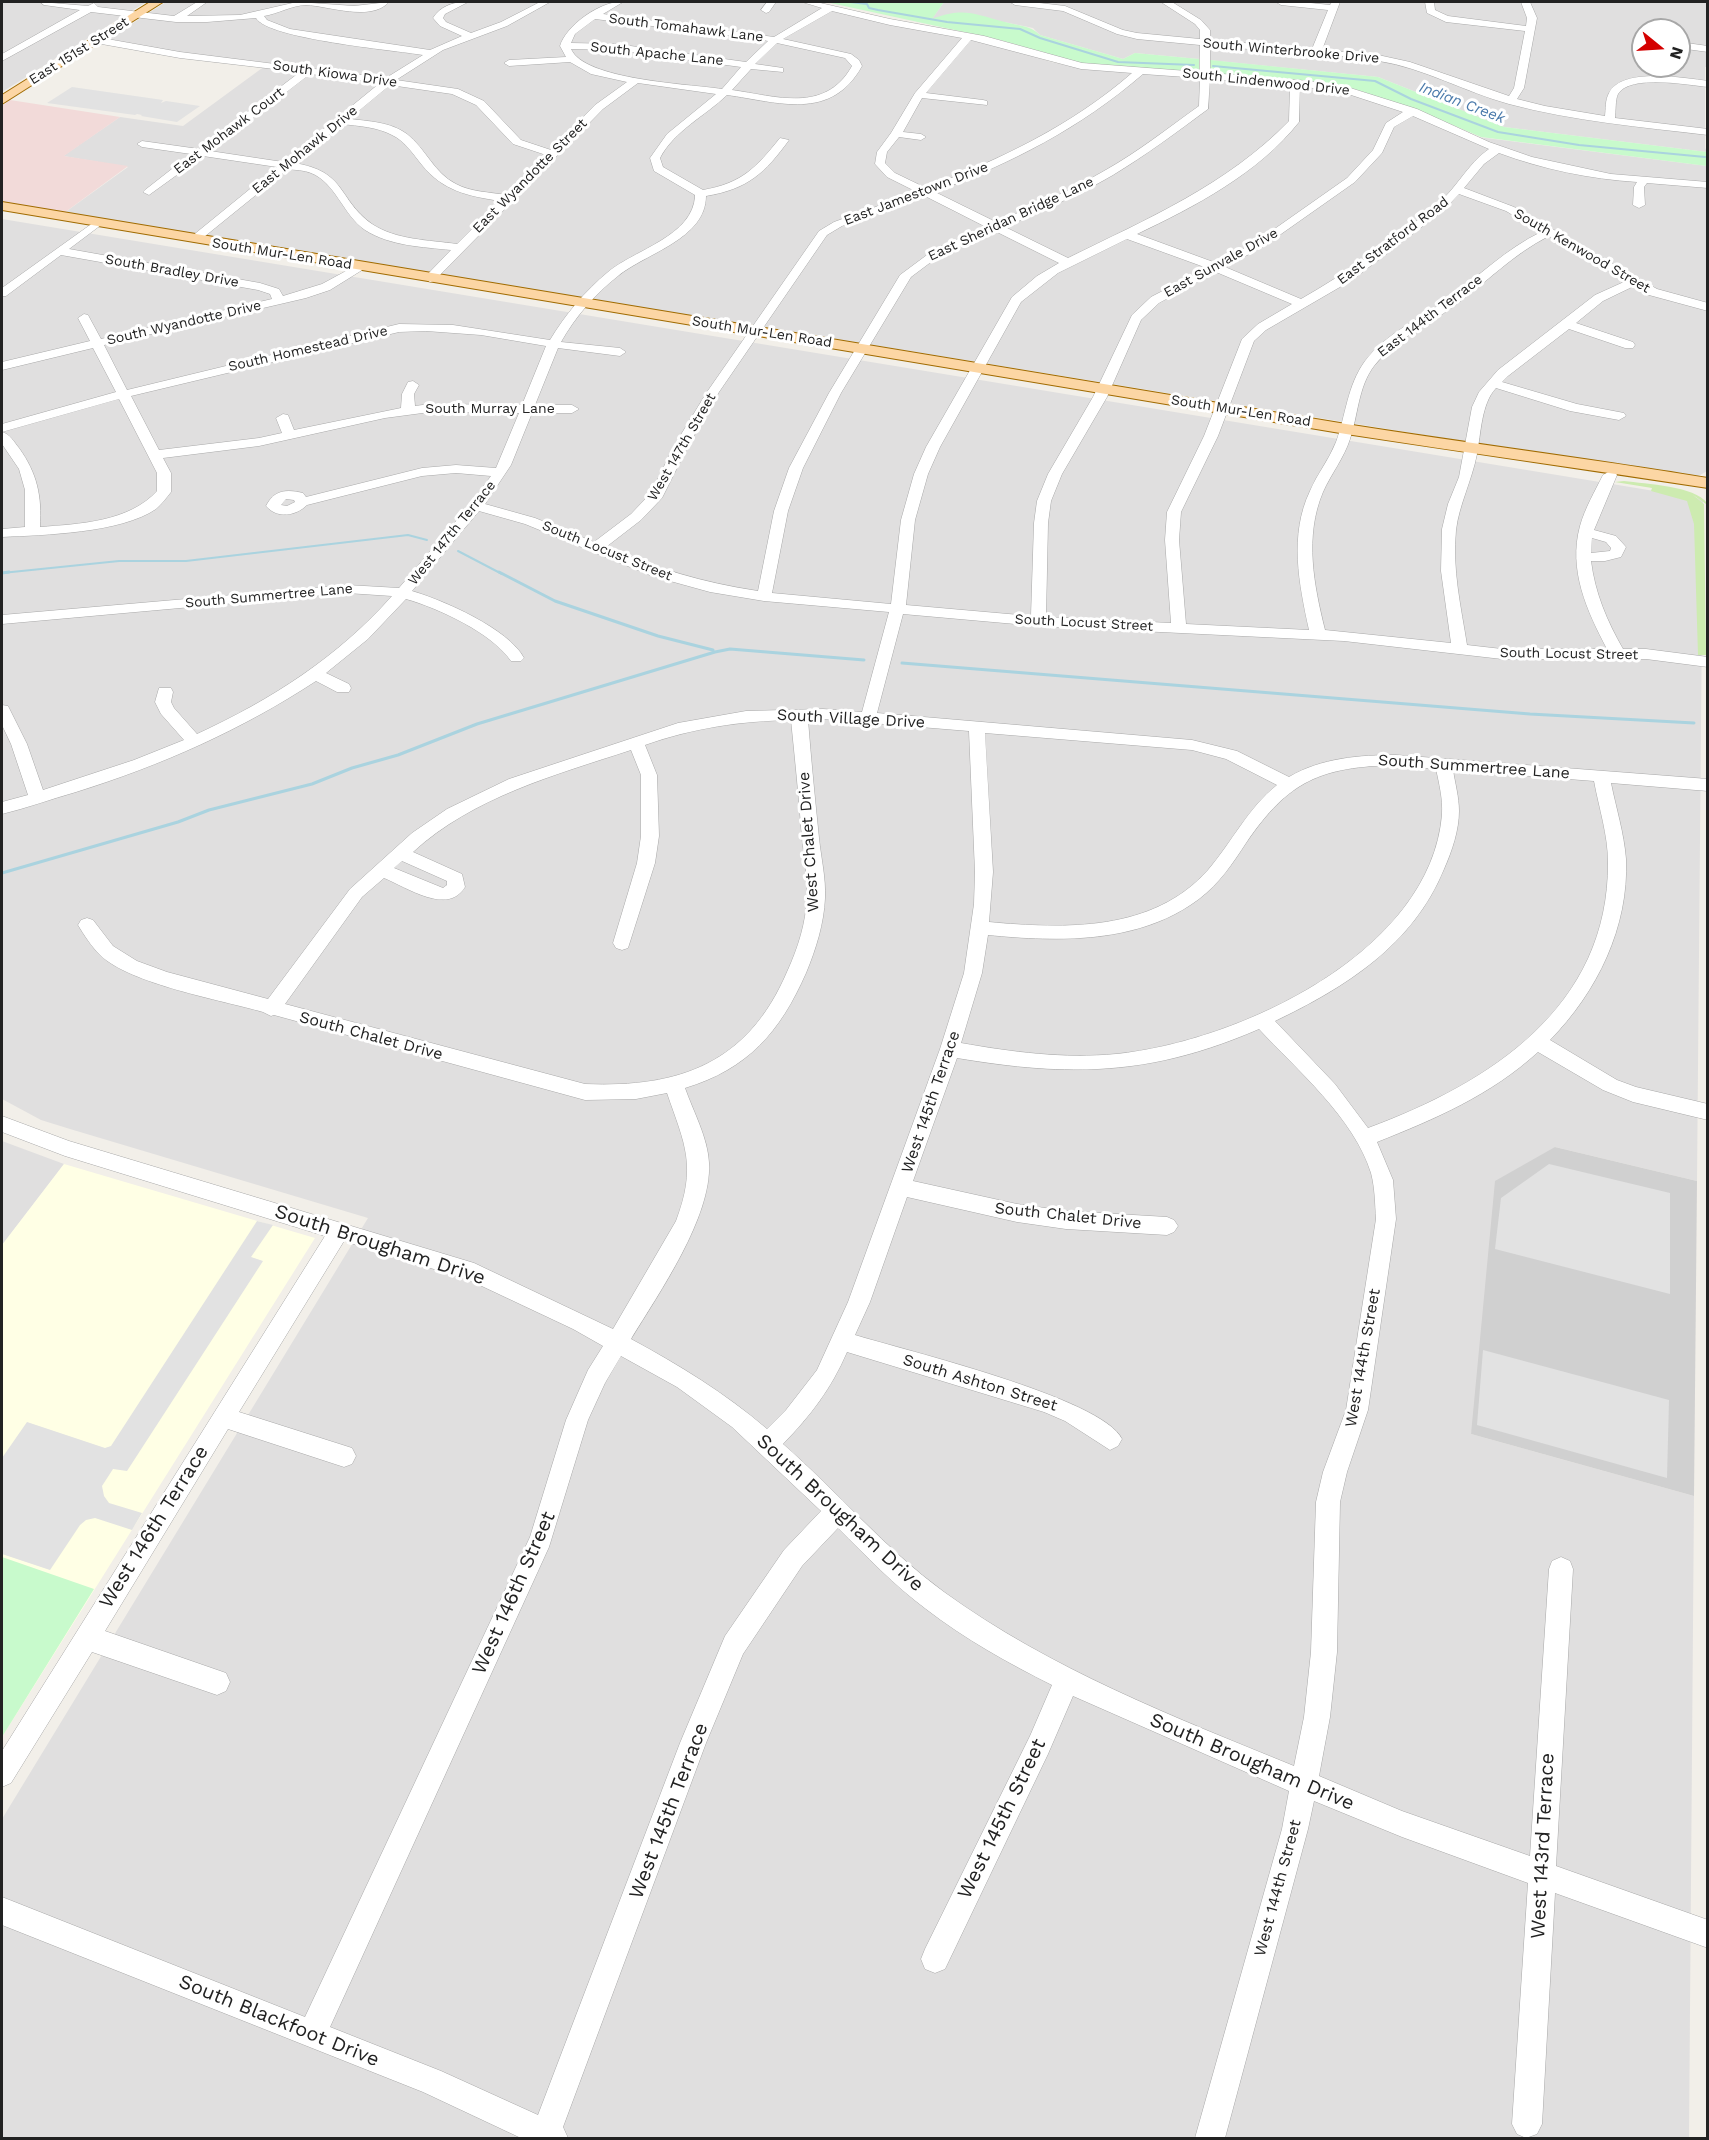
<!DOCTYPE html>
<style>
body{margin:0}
#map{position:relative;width:1709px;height:2140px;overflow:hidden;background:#f2efe9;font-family:"Work Sans",sans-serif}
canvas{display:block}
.frame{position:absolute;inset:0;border:3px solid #222;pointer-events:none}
.north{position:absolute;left:1631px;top:18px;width:60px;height:60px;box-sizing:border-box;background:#fff;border:2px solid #a7a7a7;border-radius:50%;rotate:108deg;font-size:16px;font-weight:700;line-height:24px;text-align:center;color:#222}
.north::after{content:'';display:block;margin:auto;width:21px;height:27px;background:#d40000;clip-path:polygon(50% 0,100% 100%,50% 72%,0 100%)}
</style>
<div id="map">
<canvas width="1709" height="2140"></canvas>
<div class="frame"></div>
<div class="north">N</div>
</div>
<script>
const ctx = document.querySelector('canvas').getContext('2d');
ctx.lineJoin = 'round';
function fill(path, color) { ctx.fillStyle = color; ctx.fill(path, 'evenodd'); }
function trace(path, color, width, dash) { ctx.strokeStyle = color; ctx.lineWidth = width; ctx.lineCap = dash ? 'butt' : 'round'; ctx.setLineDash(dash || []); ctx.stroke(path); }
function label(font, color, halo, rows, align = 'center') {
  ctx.font = font + ' "Work Sans",sans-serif'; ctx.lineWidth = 6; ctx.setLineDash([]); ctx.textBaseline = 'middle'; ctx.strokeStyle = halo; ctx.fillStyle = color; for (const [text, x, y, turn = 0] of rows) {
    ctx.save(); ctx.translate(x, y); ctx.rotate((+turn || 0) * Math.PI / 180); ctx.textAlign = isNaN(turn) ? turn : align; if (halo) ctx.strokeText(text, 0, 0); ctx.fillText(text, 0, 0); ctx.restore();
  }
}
fill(new Path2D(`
 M2,2h144l-144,90z
 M166,2h633l52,13 116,23 51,13 33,11 29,6 240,19 53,13 89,35 245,31v305l-10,6 -224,-34 -1409,-230 64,-46 -65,-11 57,-39 63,9 86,-63 -63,-6 -98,-18z
 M944,2h218l34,21 7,10 -4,26 -64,-6 -12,6 -83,-24 -7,-7 -29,-6 -73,-2z
 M1171,2h536l1,65h-3v81l2,4 -203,-25 -126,-50 -170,-17 1,-32zM1643,30h36v36h-36z
 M2,219l1701,280 -6,682 -142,-34 -84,287 223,62 -5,642h-1687v-319l366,-601 -298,-89 -29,-9 -39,-21z
 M2,1141l62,23 -62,81z`), '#e0dfdf');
fill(new Path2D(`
 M10,100l110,17 -56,39 64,10 -64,47 -62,-11v-96z`), '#f2dad9');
fill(new Path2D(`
 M64,1164l251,74 -313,499v-492z`), '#ffffe5');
fill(new Path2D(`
 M1555,1147l142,34 -3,315 -223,-62 24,-253z`), '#d0d0d0');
fill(new Path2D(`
 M1624,481c22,3 71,5 83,22v147l-1,-146 -13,-9 11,9 2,151h-8l-4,-131 -7,-23 -36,-10 1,-3 -37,-6z`), '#cdebb0');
fill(new Path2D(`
 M826,2h118l-12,17c32,-12 42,-5 73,3 13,4 25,3 35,13l83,24 12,-6 64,6v11l-3,2 -115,-9 -85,-24z
 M1210,60l168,17 126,50 203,25v14l-226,-29 -64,-27 -66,-22 -23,-4 -117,-11z
 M2,1557l92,32 -92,148z`), '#c8facc');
fill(new Path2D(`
 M72,87l91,13 -2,3 5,-2 34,5 -23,16 -36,-6 1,-1 -5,-1 -2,1 -88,-12z
 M1549,1164l121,29v101l-175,-45 6,-51z
 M257,1221l16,4 -22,32 12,4 -136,210 -14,-2 -11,17 2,10 5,7 33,10 -10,17 -37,-12 -9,2 -6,5 -30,45 -48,-16v-96l25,-36 78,26 6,-2z
 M1483,1350l186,50 -2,78 -190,-53z`), '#e2e2e2');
trace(new Path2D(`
 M850,2l17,2 2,4 9,2 69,12 73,7 20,9 78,24 76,3
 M1213,66l162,15 36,18 87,33 81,13 126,12
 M458,551l44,23
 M2,573l117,-12h67l222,-26 19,5`), '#aad3df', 2);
trace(new Path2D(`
 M499,572l56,29 103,35 55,14
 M2,573l7,-1
 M902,663l628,51 164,9
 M2,873l176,-51 31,-12 103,-26 40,-16 46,-13 79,-31 238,-72 15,-3 134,11`), '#aad3df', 3);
const minor = new Path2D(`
 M40,2l48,4 6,-3 4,4 76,9 23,-14h10l-20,14 53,-1 57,-13 57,4 35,-4c-18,20 -60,4 -83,3 -13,0 -29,9 -42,11l3,4 23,9 140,21 32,-14 -22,-10 -7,-8c7,-12 22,-17 35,-16l-23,12 -2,4 3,4 25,11 30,-11 39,-20h10l-43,24 -64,24 -47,30 62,9 26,12 37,39 30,10 44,-45 32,-23 -36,-8 -21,-12 -61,4 -5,-3 5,-3 57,-3 -6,-11c6,-21 42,-46 63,-44l-20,12 171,23 48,-29 -20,-6h14l74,17 94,17 98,27 118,9v-27l-63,-6 -20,-5 -54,-23 -48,-6 -5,-3h21l34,4 58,24 14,3 63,6v-9l-5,-6 -34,-22h11l29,18 9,10v10l102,9 16,-39 -47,-5 -5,-3h25l29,3 2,-3h8l-18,48 56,5 32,7 99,34 5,-8 11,-57 -79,-9 -19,-9 -2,-11h9l1,8 13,6 78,10 1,-8 -6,-16h9l7,16 -13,70 -7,11 28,7 60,10c1,-7 0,-16 4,-23 13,-26 75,-15 99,-12v6c-20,-2 -78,-13 -90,7 -3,6 -2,17 -3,24l93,11v6c-67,-8 -135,-14 -199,-31 -44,-12 -85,-36 -130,-43 -56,-9 -113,-10 -169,-15v27l99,8 38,6 70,22 72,33 43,15 79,17 97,8v6l-61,-5 -3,4 1,18 -6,3 -6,-3 1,-18 3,-5c-47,-3 -95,-13 -138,-29l-15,11 -20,24 50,19 143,82 51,14v8l-59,-16 -15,-9 -31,15 -27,22 57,19 2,3 -2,3h-8l-56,-19 -61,47 -6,6 75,22 47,9 2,3 -7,4 -49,-9 -74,-23c-15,16 -15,46 -19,66 -5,26 -18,51 -21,76 -4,39 5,77 11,115l35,4h105c-20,-38 -39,-79 -27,-123 5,-18 15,-35 23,-51l7,-4 5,1 2,3 -23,55 22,6 10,11 -5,10 -16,4h-14c4,32 16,60 32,88h23l62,8v10l-62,-8h-144l-158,-18 -306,-15 -135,-12 -26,99 315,27 45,11 52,26c32,-19 71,-22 107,-22l312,24v12l-97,-8c5,25 13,50 15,76 3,68 -29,133 -76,181l67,40 19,7 72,17v16l-75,-18 -30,-12 -65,-38c-47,43 -103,67 -161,90l16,38 3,39 -28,191 -21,62 -7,30 -3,150 -7,65 -11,59 83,35 128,45 19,-287 3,-8 9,-4 9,4 3,8 -17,297 152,54v28l-153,-55 -13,231 -5,10 -11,4 -9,-4 -5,-10 16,-241 -126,-46 -88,-36 -6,28 -83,309h-30l87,-309 7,-38 -216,-95 -25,58 -103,215 -10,4 -10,-4 -4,-10 4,-10 105,-213 22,-51c-44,-22 -87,-46 -126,-76 -32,-24 -60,-53 -88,-81l-36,38 -59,88 -37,89 -143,384 5,11h-47l-98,-46 -421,-167v-28l303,120 225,-480 36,-117 22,-50 15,-24 -30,-17 -104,-49 -125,-39 -105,171 113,36 4,8 -4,8 -8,3 -116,-38 -123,202 121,42 4,9 -4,9 -9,4 -125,-43 -81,131 -9,4v-36l323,-515 -260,-80 -63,-24v-16l67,25 405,122 139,66 63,-108c21,-55 9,-76 -9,-128l-31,6 -51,1 -311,-85 -3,1 -8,-4c-42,-12 -133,-28 -163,-57 -8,-8 -16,-20 -22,-30l3,-5 6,-2 6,2 20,26 24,15 30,11 101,27 82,-110 62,-56 35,-24 62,-30 169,-56 68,-12 77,-2 39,3 27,-100 -125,-11 -54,-9 -58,-16 -127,-52 -46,-13 -67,80c31,9 97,38 112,67l-3,3h-10c-19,-28 -73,-53 -105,-62l-38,40 -42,34 23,11 2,4 -2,4h-12l-21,-11c-75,49 -154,84 -240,111 -25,7 -49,16 -74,22v-12l26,-7 -17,-51 -9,-19v-20l6,1 19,38 16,46 91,-30 50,-20 -23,-26 -6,-12 4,-14h12l2,4 -2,10 3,6 23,26c74,-34 141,-77 195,-138l-45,-3 -345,31v-9l345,-30 52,3 69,-81 23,-31 -35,-3 -34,3 -115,29c-11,11 -30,14 -41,1 8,-16 20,-17 37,-13l3,4 116,-29 34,-3 40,3 23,-55 -89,-1 -45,6 -126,28 -96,12 8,15v19c-4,5 -10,13 -15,17 -35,24 -112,26 -154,28v-8l23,-2v-37l-6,-21 -17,-25v-20l114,-32 -23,-44 -91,22v-8l88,-21 -12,-23 6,-4 4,1 13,24 171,-40 -2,-5 -12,-4 -197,-35 -55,41h-4v-8l95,-68 4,1v4l-32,24 191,34 19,6 4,7 39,-12 35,-19 4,-2 6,4 -37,23 -24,8 -202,47 23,45 272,-66 54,1 97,15c15,-25 35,-49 58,-68 26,-22 86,-36 87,-77l-41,-24 -4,-13 17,-24 49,-40 -78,-11 -35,26 -169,172 -4,1 -6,-4 27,-28c-28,-3 -61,-4 -86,-20 -22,-15 -29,-47 -54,-57 -7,-3 -16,-3 -23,-4l-89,72h-8v-4l86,-70 -74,-11 -54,39 -6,-3 2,-2 46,-36 -49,-7 -5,-3 5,-3 57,8 101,-77 -120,-14 -84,-15 -5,-3 5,-3 84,15 206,26 37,-23c-30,-5 -155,-16 -167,-37l-49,4h-31l-85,-10 -89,49v-7l78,-44 -36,-5zM832,11l58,14 72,13 -47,55 -24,40 -14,19 -2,12 12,13 30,15 -83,30 -15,9 -112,161 -33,54 -23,47 -20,21 -37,28 -59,-24 -50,-14 26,-39 21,-52h40l7,-4 -7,-4h-37l23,-57 62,8 6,-4 -6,-4 -59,-6c14,-25 35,-49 57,-66 28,-23 88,-37 88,-80 42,-7 59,-23 83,-56l-9,-2c-24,30 -38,45 -77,52l-40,-23 -3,-9c14,-27 45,-42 67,-63 51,7 104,27 135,-29l-3,-6 -8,-6 -68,-15zM595,19l163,20 10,2 -22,21 -130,-18 -45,-1 4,-9zM971,40l110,29 51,4c-61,53 -131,86 -206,115l-31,-15 -10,-10 2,-11 12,-15 22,3 5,-3 -5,-3 -18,-2 19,-34 65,7v-4l-4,-1 -57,-7zM777,43l68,15 7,8c-27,48 -76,30 -120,24l19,-21 32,3v-4l-28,-4zM571,49l45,1 125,17 -19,22c-33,-5 -138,-9 -151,-40zM310,74l70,9 -97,79 -73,-11zM1143,74l57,4 -1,28c-31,22 -61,46 -95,65 -34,20 -71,36 -108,51l-61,-30c78,-30 144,-63 208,-118zM1210,79l80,7 -1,35c-62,64 -142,98 -221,137l-63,-31c36,-16 74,-32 108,-52 33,-20 64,-43 95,-66zM390,85l62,9 24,11 37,39 33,11 -40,40c-17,-3 -35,-3 -50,-11 -22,-11 -30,-35 -49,-50 -16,-12 -39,-13 -58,-15zM1300,86l45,7 58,19 -17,11 -13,27 -26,28 -91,64 -40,21 -79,-29c57,-27 122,-61 162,-112zM1413,116l76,33c-22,15 -33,41 -54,57 -42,35 -87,66 -134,93l-76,-32 39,-21 91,-64 27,-29 12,-26zM342,124c17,2 35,3 50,11 13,6 21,19 30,30 21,26 46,31 78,36l-43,43c-28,-4 -61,-4 -85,-20 -35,-25 -25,-53 -78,-61zM1459,194l47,17 35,21c-35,17 -62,44 -93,67 -28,20 -62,34 -83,62 -18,25 -19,54 -29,81 -7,18 -19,32 -26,49 -21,44 -11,93 -1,139l-123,-6 -7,-84 2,-28 37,-76 36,-95 12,-11 86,-50 92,-70zM925,196l61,31 -51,22 -35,26 -71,118 -40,75 -15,43 -16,80c-58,-9 -99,-22 -152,-44l35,-27 21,-22 26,-52 31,-54 108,-157 15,-9zM995,231l64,32 -22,13 -25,21 -86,150 -12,27 -13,46 -10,84 -119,-11 16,-82 15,-43 38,-75 70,-116 32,-24zM1549,236l77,45 -31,14 -97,75 -19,22 -7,15 -13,70 -11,27 -6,25 -1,42 10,72 -126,-13c-11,-45 -21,-93 -2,-138 8,-18 21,-34 27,-53 8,-23 8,-52 24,-73 21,-27 53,-40 80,-60 32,-23 59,-52 95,-70zM1127,239l80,29 -56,29 -19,18 -39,82 -45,77 -11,27 -3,22 -3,93 -125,-11 9,-85 13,-46 12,-27 81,-145 37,-29zM1216,272l76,32 -34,20 -16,15 -38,97 -37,76 -2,28 6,83 -125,-6 2,-94 3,-22 11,-27 45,-77 34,-77 18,-17zM426,331l55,4 65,11 -24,59 -92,-1 -15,2 -1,-12 5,-9 -6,-4 -5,1 -6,12 -1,14 -107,22 -6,-15 -5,-1 -7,4 6,15 -23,5 -100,12 -28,-54 268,-64zM119,399l38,74v18c-28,31 -78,33 -117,36 2,-31 -3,-54 -21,-79 -5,-6 -9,-14 -17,-16zM286,499l8,1 1,2 -8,4 -6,-1zM1592,538l14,4 5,6 -1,3 -19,2zM823,719l146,12 6,141 -1,32 -10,69 -24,76 -92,253 -31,68 -31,40 -19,19c-42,-36 -88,-64 -136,-90 28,-46 81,-122 78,-176 -1,-25 -16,-52 -24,-75 63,-19 95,-56 121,-115 10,-24 18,-50 19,-75 1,-20 -4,-40 -6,-60 -4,-39 -8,-79 -11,-118zM791,720c4,39 8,79 11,118 2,19 6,40 5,59 -1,26 -9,51 -20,75 -39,91 -107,116 -202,112l-300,-80 77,-107 22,-19c22,9 64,38 81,9l-3,-13 -49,-22c60,-55 142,-77 218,-102l10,25v61l-4,27 -24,80 3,5 6,2 6,-2 27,-85 4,-27 -2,-61 -12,-30c48,-17 96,-24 146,-25zM985,733l207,17 34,9 51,26c-29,23 -45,57 -69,85 -55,62 -143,59 -219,52l4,-50zM1396,765l40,4c3,14 7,30 6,45 -11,139 -205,228 -326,240 -52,5 -104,-2 -155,-11l21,-70 6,-38c71,7 151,9 211,-36 20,-15 34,-36 47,-56 43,-63 75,-76 150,-78zM1453,770l141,11c5,27 14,54 14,81 1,145 -118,221 -240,266l-33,-44 -60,-63c71,-34 138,-76 169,-152 8,-18 15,-39 15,-58 0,-14 -4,-28 -6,-41zM402,861l45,20v4l-4,3 -49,-20zM1259,1029c38,41 95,89 112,144 4,15 4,31 5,46l-30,191 -23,62 -7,30 -5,150 -7,65 -10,49c-120,-49 -244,-97 -350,-174 -59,-43 -106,-100 -161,-148 28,-29 48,-55 64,-92l197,60 21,9 45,29 8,-4 4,-7c-19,-41 -218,-89 -267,-104l15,-33 37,-105 110,25 49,7 101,6 7,-3 4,-6 -4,-6 -7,-3 -101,-6 -49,-7 -104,-23 44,-123c113,19 194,18 302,-29zM621,1356l56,31 55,40 89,84 -37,39 -59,86 -45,107 -142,372 -97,-44 -111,-44 219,-480 39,-127 17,-37z
 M767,2h9l-7,10 -3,1 -5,-3z
 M1679,42l29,4v6l-29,-4z`);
const major = new Path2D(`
 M150,2h13l-161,102v-9z
 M2,202l1344,222c120,19 241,34 362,54v10c-121,-19 -242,-35 -362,-54l-1344,-224z`);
trace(minor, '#a9a9a9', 1);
trace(major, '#a06b00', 2);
fill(minor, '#fff');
fill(major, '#fcd6a4');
label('14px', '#222', '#fff', [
 ["South Tomahawk Lane",686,28,7],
 ["East 151st Street",79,51,-32],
 ["South Winterbrooke Drive",1291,51,5],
 ["South Apache Lane",657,54,6],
 ["South Kiowa Drive",335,74,8],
 ["South Lindenwood Drive",1266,82,6],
 ["East Mohawk Court",229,131,-37],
 ["East Mohawk Drive",305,150,-39],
 ["East Wyandotte Street",530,176,-45],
 ["East Jamestown Drive",916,194,-21],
 ["East Sheridan Bridge Lane",1011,219,-25],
 ["East Stratford Road",1393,241,-37],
 ["South Kenwood Street",1582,251,30],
 ["South Mur-Len Road",282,254,9],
 ["East Sunvale Drive",1221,263,-29],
 ["South Bradley Drive",172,271,10],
 ["East 144th Terrace",1430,316,-37],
 ["South Wyandotte Drive",184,323,-13],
 ["South Mur-Len Road",762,332,9],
 ["South Homestead Drive",308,349,-13],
 ["South Murray Lane",490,409],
 ["South Mur-Len Road",1241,411,9],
 ["West 147th Street",682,447,-60],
 ["West 147th Terrace",452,533,-51],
 ["South Locust Street",607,551,22],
 ["South Summertree Lane",269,596,-5],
 ["South Locust Street",1084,623,3],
 ["South Locust Street",1569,654,1]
]);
label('italic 15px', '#4a7aab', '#fff', [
 ["Indian Creek",1462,103,21]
]);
label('16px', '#222', '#fff', [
 ["South Village Drive",851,719,3],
 ["South Summertree Lane",1474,767,4],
 ["West Chalet Drive",809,842,-94],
 ["South Chalet Drive",371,1036,15],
 ["West 145th Terrace",931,1102,-71],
 ["South Chalet Drive",1068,1216,6],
 ["West 144th Street",1363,1358,-80],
 ["South Ashton Street",980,1383,17],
 ["West 144th Street",1278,1888,-75]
]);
label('20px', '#222', '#fff', [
 ["South Brougham Drive",380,1245,18],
 ["South Brougham Drive",840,1513,43],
 ["West 146th Terrace",154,1527,-58],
 ["West 146th Street",514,1593,-66],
 ["South Brougham Drive",1252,1762,23],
 ["West 145th Terrace",669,1811,-69],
 ["West 145th Street",1002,1819,-64],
 ["West 143rd Terrace",1543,1846,-87],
 ["South Blackfoot Drive",279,2021,22]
]);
</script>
